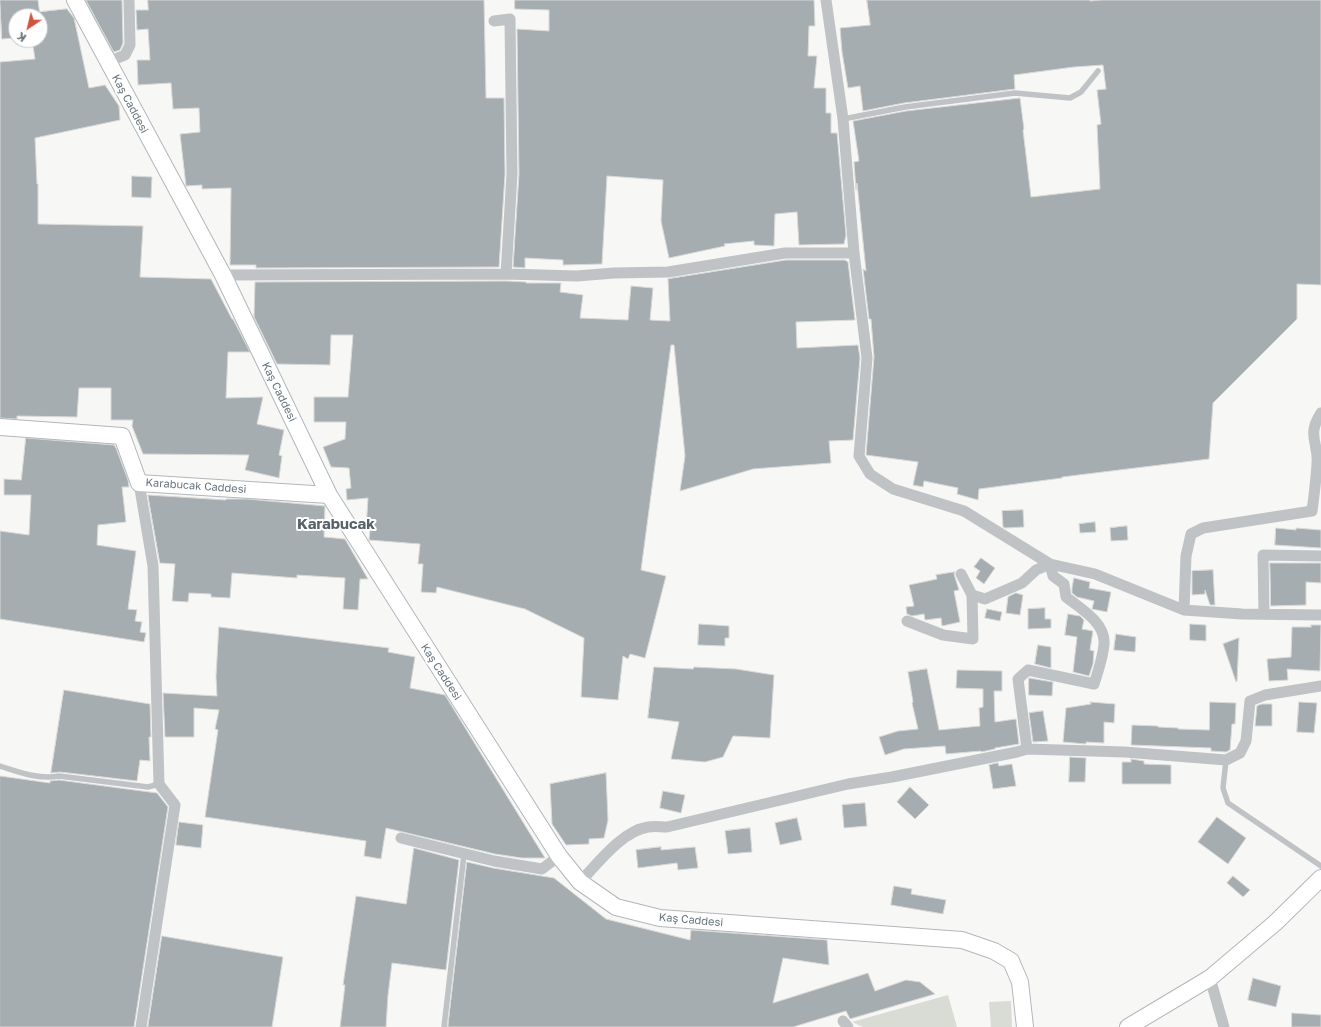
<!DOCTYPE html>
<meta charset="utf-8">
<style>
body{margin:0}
#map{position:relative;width:1321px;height:1027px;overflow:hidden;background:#f7f7f5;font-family:"Golos Text",sans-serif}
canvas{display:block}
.north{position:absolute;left:8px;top:8px;width:40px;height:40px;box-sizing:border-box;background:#fff;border:1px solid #c2c8cb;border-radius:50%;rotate:215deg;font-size:11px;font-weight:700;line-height:16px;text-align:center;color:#66757d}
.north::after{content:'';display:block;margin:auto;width:14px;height:18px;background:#d0533d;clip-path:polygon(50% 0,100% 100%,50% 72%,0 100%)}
</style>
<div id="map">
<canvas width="1321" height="1027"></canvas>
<div class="north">K</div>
</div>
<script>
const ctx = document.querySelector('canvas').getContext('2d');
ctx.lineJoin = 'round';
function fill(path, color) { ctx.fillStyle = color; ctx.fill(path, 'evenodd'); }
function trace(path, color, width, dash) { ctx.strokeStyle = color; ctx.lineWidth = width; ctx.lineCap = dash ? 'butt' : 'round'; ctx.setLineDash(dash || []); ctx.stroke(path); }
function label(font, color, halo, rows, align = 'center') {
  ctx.font = font + ' "Golos Text",sans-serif'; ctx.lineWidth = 4; ctx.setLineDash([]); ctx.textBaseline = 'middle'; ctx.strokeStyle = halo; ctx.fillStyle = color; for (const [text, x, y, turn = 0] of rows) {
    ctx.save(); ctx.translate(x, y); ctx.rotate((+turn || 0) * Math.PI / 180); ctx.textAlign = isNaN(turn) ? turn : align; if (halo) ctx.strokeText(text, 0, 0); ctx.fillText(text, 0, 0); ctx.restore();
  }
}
fill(new Path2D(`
 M948,995l9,32h-94l-11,-5z
 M1011,1001l1,26h-22l1,-1 -2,-24z`), '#d8dcd5');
const building = new Path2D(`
 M0,0h38l2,16h-24v22l-14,1z
 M86,0h36l1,43 -3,7 -6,2z
 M148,0h336l2,98h18l1,76 -6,93 -243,1v-3h-26l1,-77 -29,1v-4l-16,1 -6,-52 20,-2 -1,-24 -26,1 -2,-26 -33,2 -1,-25h13l-2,-31 -11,1 -1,-20h12z
 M515,0h299l1,26h-6l-1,30h9l-3,32h12v25h5v20h6l9,102 -2,9 -45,1 -2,-33 -22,2 -1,32 -20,-1v-4l-30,3 1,2 -56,12 -8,-37 2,-41 -56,-4 -5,88 -39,1v-5l-38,-2v10l-12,-1 6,-93 -2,-145 32,2v-21l-34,-1z
 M867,0h223v1l11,-1h220v285l-24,-1v35l-84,84 -4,56 -147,18v1l-83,11 -1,11 -21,-6 1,-6 -34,-7 -1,6 -10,-2 5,-23 -52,-7 8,-98 -3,-38h-2l-6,-50 3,2 -9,-88 -1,7 -2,-28 5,-1 -6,-40 53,-10 114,-13 4,31 -1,1 8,67 69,-8 -3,-64 4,-1 -4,-34 9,-1 -3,-24 -29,2 -60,8 1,14 -111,14 -41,8 -3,-25 -12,2 -6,-36 -2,-24 30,-3z
 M67,9l7,9 15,70 16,-3 14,21 1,14 -85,18 2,46h1v40l105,2 -3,51 71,2 21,40h1l17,33h-22l-2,46 37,-1 -6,27 27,6 -5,25 3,1 -3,22 -34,-8 4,-15 -106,-1 -11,-28 1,-6h-22v-32h-32l-2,29 -60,-1v3l-17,-1v-356l35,-3 -3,-19h8v-28z
 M132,176l20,1 -1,21 -19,-1z
 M786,260h59l3,2 7,58 -59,2 1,26 61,-3 2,13 -7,82 -24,1 2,22 -78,6 -73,22 5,-35 -11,-111h-3l-30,225 25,6 -21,82 -15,-4 -2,5 -5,-3 -5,44 -37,-3 3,-59 -59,-29 -88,-22 -1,6 -15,-1 2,-28h-5l2,-20 -51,-4 1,-10h-4l2,-32 -21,2 -1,-11 5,-1 -2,-20 -18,-1 -8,-20 22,-8 1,-17h-32v-25h34l5,-62h-22l-1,30 -53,-1 -23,-47 1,-35 251,-1 20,1v1h35l-1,9 23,3 -3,23 48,2 3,-34 22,2 -3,32 20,1 -2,-42z
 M26,438l88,7 2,3 12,32 1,7h-7l4,35 -28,3 -1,20 39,6 -8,58 9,1 -2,11 7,1 -2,10 6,1 -2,9 -144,-23v-88l29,4 2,-40h-27v-16l17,1z
 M148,495l78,5v-1h21l78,7 -1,31 21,2 23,40h-8l-2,31 -15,-1 2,-31 -48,-3v3l-65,-5 -2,25 -19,-1v-3l-22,-1 -1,9 -16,-1 3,-37 -15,-1z
 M1023,510l1,17 -19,1 -2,-1 -1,-16z
 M1095,522l1,10 -16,1 -1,-9z
 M1127,526l1,14 -17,1 -1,-13z
 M1276,528l20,2v-2l25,2v18l-46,-3z
 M981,558l14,10 -11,16 -8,-6 4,-7 -6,-4z
 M1270,563h51v20l-15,-1v23l-35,1z
 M1213,570l2,35h-5l-5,-15v4l-13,1v-24z
 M955,572l-1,2 5,16 -5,1 6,31 -18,4 -1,-8 -16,2 -1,-6 -12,2 -5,-2 -1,-7 8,-1 -5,-21 28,-6 -1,-4z
 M1074,578l16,4 -1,6 22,4 -4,20 -15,-3 2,-8 -17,-4 -5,-4v-5z
 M1016,593l7,2 -3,20 -14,-2 2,-16z
 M1045,608v11h6v9l-23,1v-20z
 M987,609l15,3 -2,9 -15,-3z
 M1068,614l12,2 4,4 -2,9 11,2 -3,19 4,1 -1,13 -4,12 -16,-4 4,-35 -12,-2z
 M699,624l30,2v12h-4v8l-27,-1z
 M1190,624l16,1v16l-16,-1z
 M1311,625h10l-1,46 -33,-2 1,11 -19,1 -2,-22 24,-2 1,-30h19z
 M219,627l170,21 -1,4 27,5 -5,31 35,7 100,163h-23l-27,-4 -109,-26 -5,31 -17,-3 2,-15 -161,-24 13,-87 -3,-1 4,-19 -25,-2v29h-29l-2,-44 54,3 -1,-19z
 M1116,634l20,3 -1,15 -21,-2z
 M1239,638l-2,43 -1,1 -13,-38z
 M1038,645l13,2v21l-16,-4z
 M654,667l39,2 1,-2 42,2 38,6 -4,63 -37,-2 -10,21 -18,5 -34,-3 8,-37 -31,-4z
 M927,669l12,61 41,-4 -1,-18 4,-1v-18l-27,-1 1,-18 45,1v20h-8l1,31 21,-3 3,25 -24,4v1l-14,3v-1l-35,3 -1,-8 -41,3 -19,6 -6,-18 19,-6 20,-2 -6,-26 1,-1 -5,-30z
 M1029,678l24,4 -1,14 -23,-1z
 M64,690l86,14 1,33h-2l1,24 -10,-1 -3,21 -77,-9 -9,1z
 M1090,702l25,2 -1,19 -10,-1v21l-18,-1v2l-23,-2 3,-34 25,-4z
 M1210,702l26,1 -1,21h-3l-2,26 -4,2 -15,-1v-3l-80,-3 1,-20 26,1v1l20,1v1l31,1z
 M1299,702l18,1 -3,30 -17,-1z
 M1262,704h10v22h-17l2,-20z
 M1043,711l5,30 -15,1 -4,-29z
 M1070,757l16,1 -1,24h-16z
 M1131,759l13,2v3l27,1v19h-49v-22h9z
 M998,763l1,3 13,-2 4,22 -23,3 -4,-24z
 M606,773l2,47 -4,18 -15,1v5l-23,1 -14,-21 -2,-40z
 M0,776l50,7v-2l9,-1 98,13 11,14 -34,220h-134z
 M910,787l19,18 -14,14 -18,-17z
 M663,791l22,4 -4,18 -21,-5z
 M865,803l2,23 -23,2 -2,-23z
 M1217,817l29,21 -18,26 -30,-22z
 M797,818l5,22 -22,5 -5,-22z
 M179,822l24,3 -2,23 -25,-3z
 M750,828l2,24 -24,2 -3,-23z
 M661,847v3l34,-3 3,21 -20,2 -1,-7 -39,5 -2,-18z
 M414,848l45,12 -13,110 -54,-7 -4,32 -2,32h-46l5,-42h-2l13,-89 50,8z
 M467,862l26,6 61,10 52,41 84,21 1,-10 136,10 2,25 -46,-7 -10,45 95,-30 7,18 31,-11 14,2 15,12 -85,25 -4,-8 -53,16h-345z
 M1233,876l17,14 -7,7 -16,-14z
 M894,886l18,3 -1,5 35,6 -3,14 -52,-9z
 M162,936l121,21 -11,70h-124z
 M1253,978l28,8 -5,21 -28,-7z
 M1292,1013l29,2v12h-29z`);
fill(building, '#a5adb1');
trace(building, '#d9d9d7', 1);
const secondary = new Path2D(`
 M75,0l148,275 106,220 230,361 21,26 36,25 44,11 302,22 32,11 17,10 9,21 5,45
 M0,427l122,9 17,47 190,12
 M1128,1027l82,-49 65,-55 46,-45`);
trace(secondary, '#b2b7bb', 18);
trace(new Path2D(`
 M843,119l62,-12 110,-14 55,5 11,-6 17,-21
 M1226,760l-3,28 5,15 93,63
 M0,766c19,6 39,14 59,10l89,11 11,-3
 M444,1027l20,-173`), '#bfc3c6', 5.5);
trace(new Path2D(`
 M826,0l17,119 11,134 13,105 -8,98 11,18 23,15 71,22 86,53 45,10 89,36 58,4 79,1
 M494,21l16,-2 2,155 -6,100
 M108,62l17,-7 5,-10 -1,-45
 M223,275l283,-1 71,2 37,-3 54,-1 117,-19h69
 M139,483l14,83 6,218 16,21 -34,222
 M961,574l11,21 13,4 37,-16 14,-13 14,-6 3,12 11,8 2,13c14,11 40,26 38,47 -1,13 -6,28 -10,40l-66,-14 -10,9 9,70
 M1184,610l2,-54 5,-22 12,-6 109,-17c2,-15 4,-31 5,-47 2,-21 -11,-28 4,-51
 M1264,614l-1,-59 58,1
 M907,621l36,14 30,4 -1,-44
 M401,838l93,23 48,8 17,-13
 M580,882c18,-19 42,-51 68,-55 6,-1 13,0 19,0l181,-43 44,-7 125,-25 10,-3 98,3 101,8 14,-7 6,-12 4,-40 15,-6 56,-9
 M1210,978l14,49
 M843,1021l5,6`), '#bfc3c6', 11);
trace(secondary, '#fff', 16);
label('11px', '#66757d', '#fff', [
 ["Kaş Caddesi",130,104,62],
 ["Kaş Caddesi",279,392,64],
 ["Karabucak Caddesi",196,486,4],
 ["Kaş Caddesi",441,672,57],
 ["Kaş Caddesi",691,920,5]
]);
label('bold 15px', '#576269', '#fff', [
 ["Karabucak",336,524]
]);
</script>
